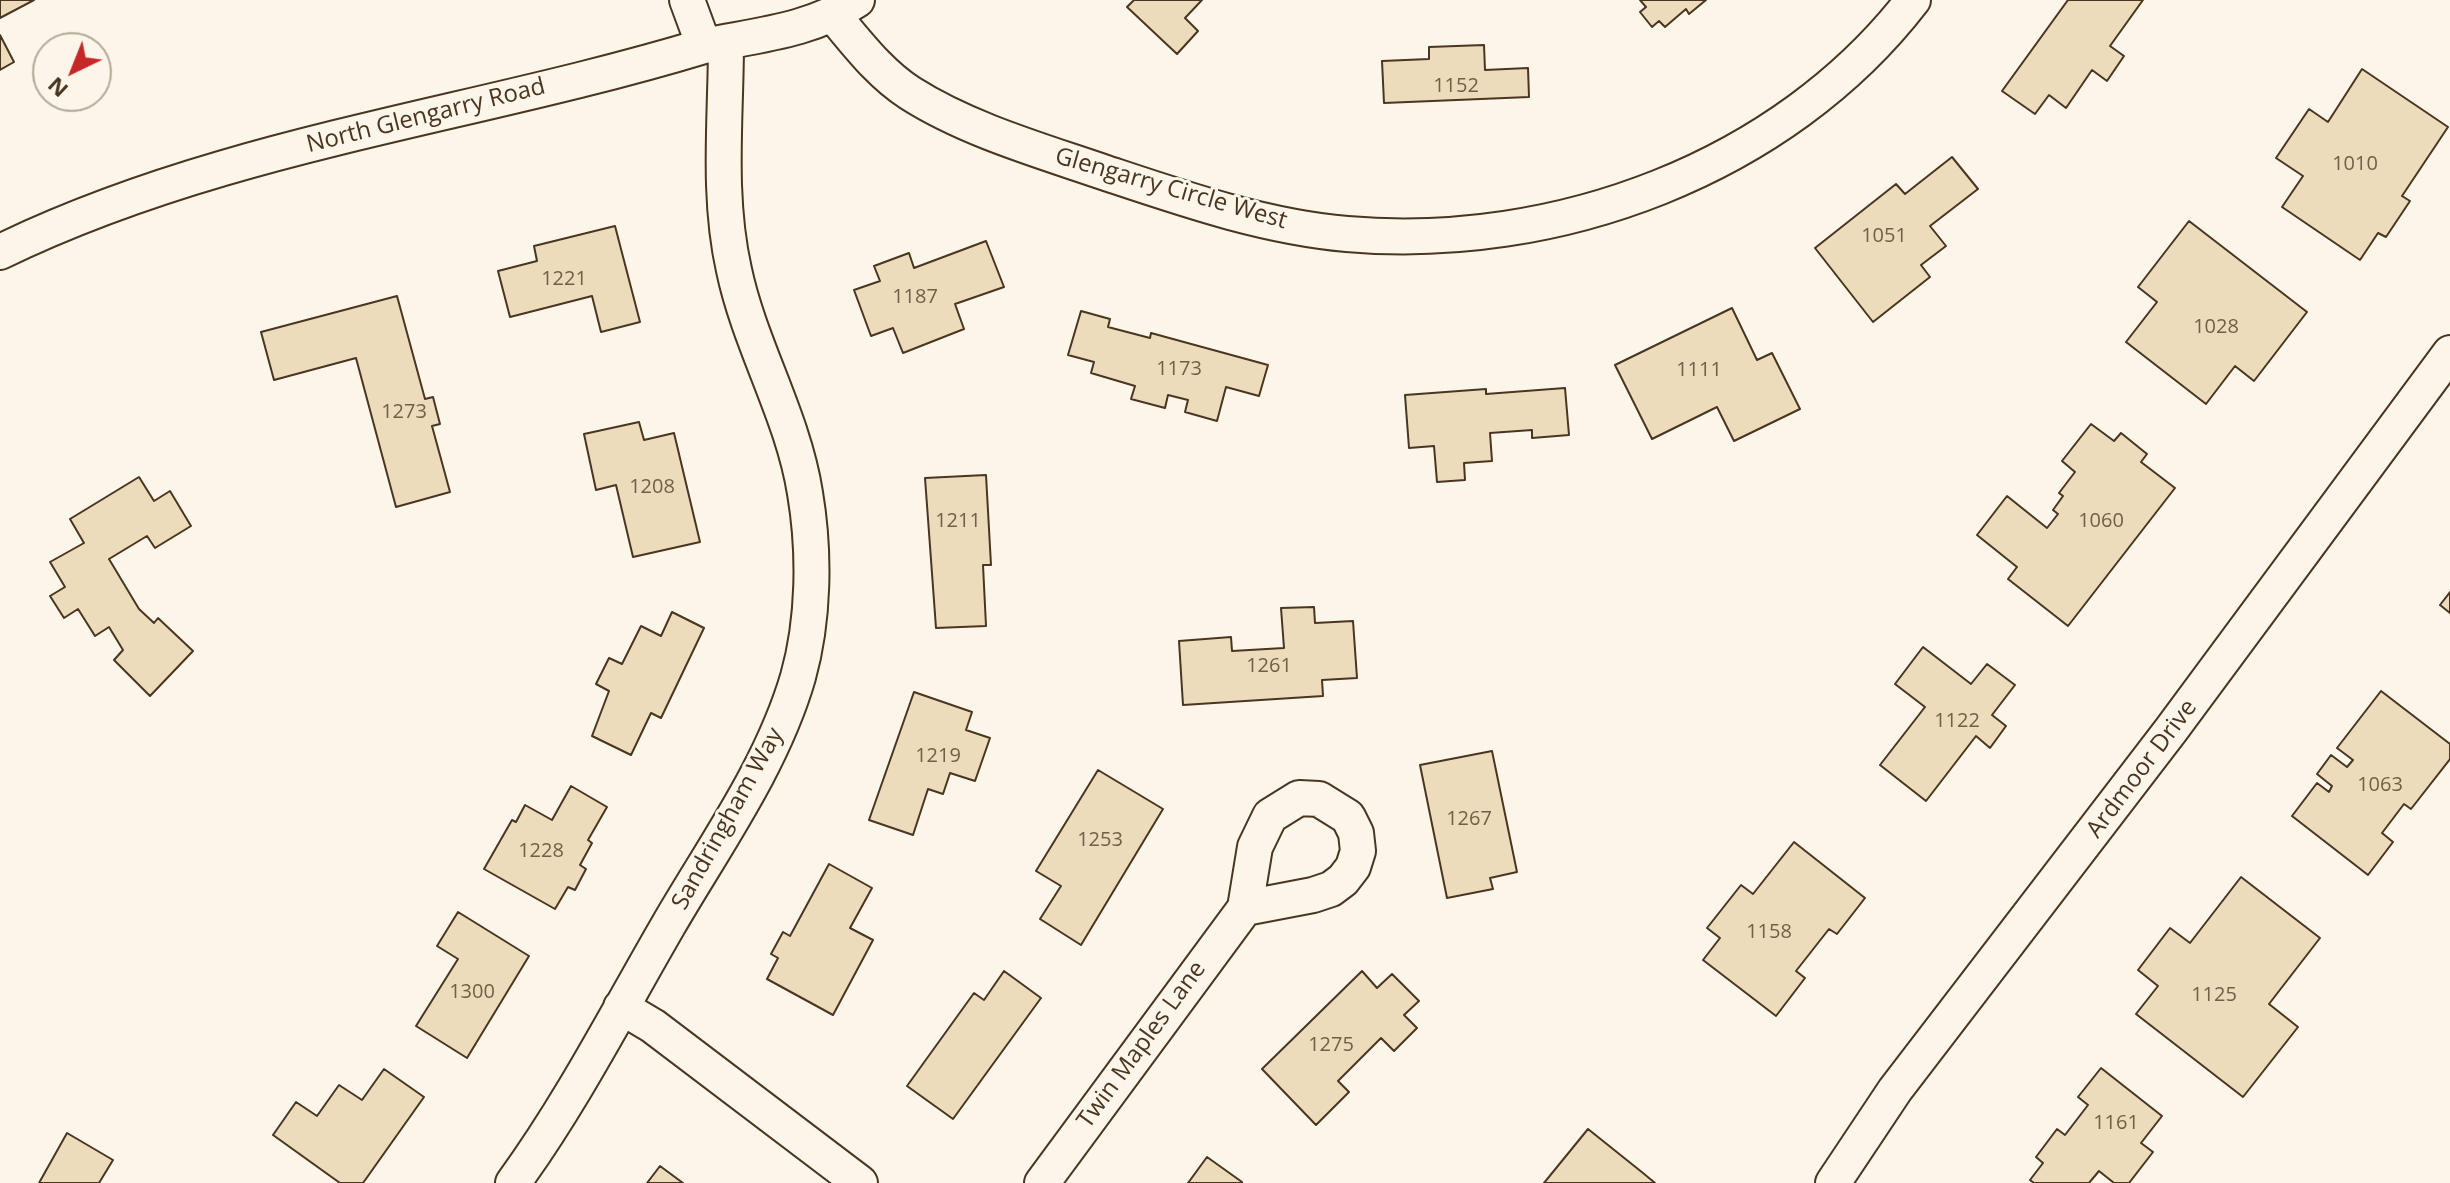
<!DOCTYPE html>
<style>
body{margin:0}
#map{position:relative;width:2450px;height:1183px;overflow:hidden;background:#fbf6e9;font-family:"Open Sans",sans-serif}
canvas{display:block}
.north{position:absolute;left:32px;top:32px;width:80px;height:80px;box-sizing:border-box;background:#fbf6e9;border:2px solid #b4a999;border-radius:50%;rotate:223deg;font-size:22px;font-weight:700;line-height:32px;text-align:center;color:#4a3520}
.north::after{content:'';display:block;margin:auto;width:28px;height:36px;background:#c62828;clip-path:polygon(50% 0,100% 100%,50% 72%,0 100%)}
</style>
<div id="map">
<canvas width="2450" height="1183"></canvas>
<div class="north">N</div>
</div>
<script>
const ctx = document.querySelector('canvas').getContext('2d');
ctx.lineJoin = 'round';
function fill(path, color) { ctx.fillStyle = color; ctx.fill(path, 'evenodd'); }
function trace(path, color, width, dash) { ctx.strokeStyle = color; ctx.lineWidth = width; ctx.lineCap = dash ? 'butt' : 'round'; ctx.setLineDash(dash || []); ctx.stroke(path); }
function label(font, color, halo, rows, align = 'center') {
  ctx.font = font + ' "Open Sans",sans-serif'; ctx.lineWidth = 6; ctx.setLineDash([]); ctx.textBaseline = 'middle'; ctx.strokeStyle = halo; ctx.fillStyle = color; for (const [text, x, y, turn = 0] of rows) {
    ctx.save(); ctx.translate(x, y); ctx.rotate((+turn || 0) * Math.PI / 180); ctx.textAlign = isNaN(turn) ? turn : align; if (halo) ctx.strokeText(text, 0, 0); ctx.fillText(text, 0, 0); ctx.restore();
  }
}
const building = new Path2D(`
 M0,0h34l-34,18z
 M1134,0h68l-17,18 13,13 -21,23 -50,-47z
 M1640,0h66l-17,14 -3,-5 -21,18 -6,-6 -7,6 -12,-15 6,-5z
 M2068,0h75l-33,46 14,10 -17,25 -15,-11 -26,38 -17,-13 -14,19 -33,-23z
 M0,35l14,27 -14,8z
 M1484,45l1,25 43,-2 1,29 -145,6 -2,-42 47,-2v-12z
 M2362,69l86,58 -46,69 8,5 -24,36 -8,-4 -18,27 -78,-53 21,-31 -27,-18 33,-49 19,13z
 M1952,157l26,32 -48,37 16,20 -25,19 9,12 -57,45 -58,-74 81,-64 9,10z
 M2189,221l118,91 -53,69 -19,-15 -29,38 -80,-62 31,-40 -19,-15z
 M615,226l25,96 -39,10 -9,-36 -82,21 -12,-46 39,-10 -3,-15z
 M986,241l18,46 -49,17 9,25 -61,24 -10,-25 -22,8 -17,-46 26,-9 -6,-15 35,-13 5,15z
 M397,296l28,103 8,-2 7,27 -8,2 18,66 -54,15 -40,-149 -82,22 -13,-48z
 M1732,308l25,52 15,-7 28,56 -66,32 -17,-34 -65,32 -37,-74z
 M1081,311l29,8 -2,8 42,11 1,-5 117,32 -9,31 -33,-9 -9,34 -32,-9 3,-12 -20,-5 -3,13 -34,-9 4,-13 -44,-13 3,-11 -26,-7z
 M1565,388l4,47 -37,3v-8l-42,3 2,28 -28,2 1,17 -28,2 -3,-36 -25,2 -4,-53 81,-6v5z
 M639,422l5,18 30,-7 26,109 -67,15 -17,-72 -20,5 -12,-56z
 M2091,424l23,17 7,-8 26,21 -6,8 34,26 -107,138 -60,-47 9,-12 -40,-32 30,-39 40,32 11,-14 -5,-4 10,-14 -4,-3 16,-21 -13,-11z
 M986,475l5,90h-8l3,61 -50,2 -11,-150z
 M139,477l15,24 16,-10 21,35 -36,22 -8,-12 -38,23 30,50 15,14 4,-5 35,33 -43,45 -36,-36 9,-10 -14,-23 -14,9 -17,-27 -14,9 -14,-22 15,-9 -15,-25 34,-19 -14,-24z
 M2450,592v21l-10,-8z
 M1314,607l1,16 38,-2 4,57 -35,2 1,16 -140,9 -4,-64 52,-4 1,14 52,-3 -3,-40z
 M672,612l32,16 -43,90 -10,-5 -20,42 -39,-19 17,-45 -13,-7 13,-26 13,6 19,-38 20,10z
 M1923,647l48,37 16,-20 28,21 -23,30 14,11 -16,22 -14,-12 -50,65 -46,-36 45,-58 -30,-23z
 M2381,691l69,53v15l-39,50 -7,-5 -22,29 11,9 -25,33 -76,-59 25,-33 12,9 3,-6 -15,-12 14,-19 16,12 6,-7 -16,-12z
 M914,692l58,20 -6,18 24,8 -15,43 -25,-8 -7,21 -15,-5 -15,46 -44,-15z
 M1492,751l25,121 -27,6 3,11 -46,9 -27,-133z
 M1098,770l65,39 -82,136 -41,-26 21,-33 -25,-15z
 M571,786l36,21 -19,33 4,3 -12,22 6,4 -11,21 -7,-3 -13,22 -71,-40 28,-49 4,2 9,-17 27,15z
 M1794,842l71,56 -28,36 -8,-5 -33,42 9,7 -29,38 -73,-56 17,-22 -13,-10 34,-43 12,9z
 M829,864l43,24 -22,40 23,12 -40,75 -66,-36 11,-21 -7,-4 12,-22 7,4z
 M2241,877l79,61 -51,66 29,23 -55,70 -107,-83 22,-28 -20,-16 32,-42 20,15z
 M458,912l71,44 -62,102 -51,-32 42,-67 -21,-13z
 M1004,971l37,27 -88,121 -46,-33 67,-93 10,7z
 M1362,971l15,17 15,-14 27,27 -15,14 13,13 -23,23 -13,-13 -43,43 11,11 -33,33 -54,-56z
 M2101,1068l61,48 -21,27 12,9 -24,31h-15l-15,-12 -10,12h-55l-4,-3 13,-17 -7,-6 21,-28 8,6 23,-30 -10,-8z
 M384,1069l40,28 -61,86h-23l-67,-48 23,-33 21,14 22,-31 23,15z
 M1588,1129l55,44 12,10h-111z
 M67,1133l46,27 -14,23h-60z
 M1207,1157l35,25v1h-54z
 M660,1166l23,17h-36z`);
fill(building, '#ecdcbc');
trace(building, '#4a3520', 2);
const street = new Path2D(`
 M687,0l17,46
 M834,16c23,27 45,57 76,77 58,37 132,58 196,80 78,26 159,54 241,61 209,18 436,-65 566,-234
 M0,252c222,-108 470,-135 704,-206 53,-11 107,-15 153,-46
 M621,1007l32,19 207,157
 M513,1183c59,-81 106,-173 156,-259 46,-79 103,-158 129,-247 16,-57 17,-125 7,-184 -12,-77 -55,-147 -71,-223 -17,-75 -8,-153 -8,-228
 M1042,1183l203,-275 10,-61 15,-31 29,-18 20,1 29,18 8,16 2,18 -5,16 -10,13 -12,9 -18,6 -68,13
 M1833,1183l62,-93 276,-360 279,-377`);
trace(street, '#4a3520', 38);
trace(street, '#fbf6e9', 34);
label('20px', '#725f47', null, [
 ["1152",1456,86],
 ["1010",2355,164],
 ["1051",1884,236],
 ["1221",564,279],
 ["1187",915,297],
 ["1028",2216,327],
 ["1173",1179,369],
 ["1111",1699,370],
 ["1273",404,412],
 ["1208",652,487],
 ["1211",958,521],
 ["1060",2101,521],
 ["1261",1269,666],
 ["1122",1957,721],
 ["1219",938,756],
 ["1063",2380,785],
 ["1267",1469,819],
 ["1253",1100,840],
 ["1228",541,851],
 ["1158",1769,932],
 ["1300",472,992],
 ["1125",2214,995],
 ["1275",1331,1045],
 ["1161",2116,1123]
]);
label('24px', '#4a3520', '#fbf6e9', [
 ["North Glengarry Road",426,116,-14],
 ["Glengarry Circle West",1171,189,16],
 ["Ardmoor Drive",2142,769,-53],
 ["Sandringham Way",728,819,-61],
 ["Twin Maples Lane",1142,1045,-54]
]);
</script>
